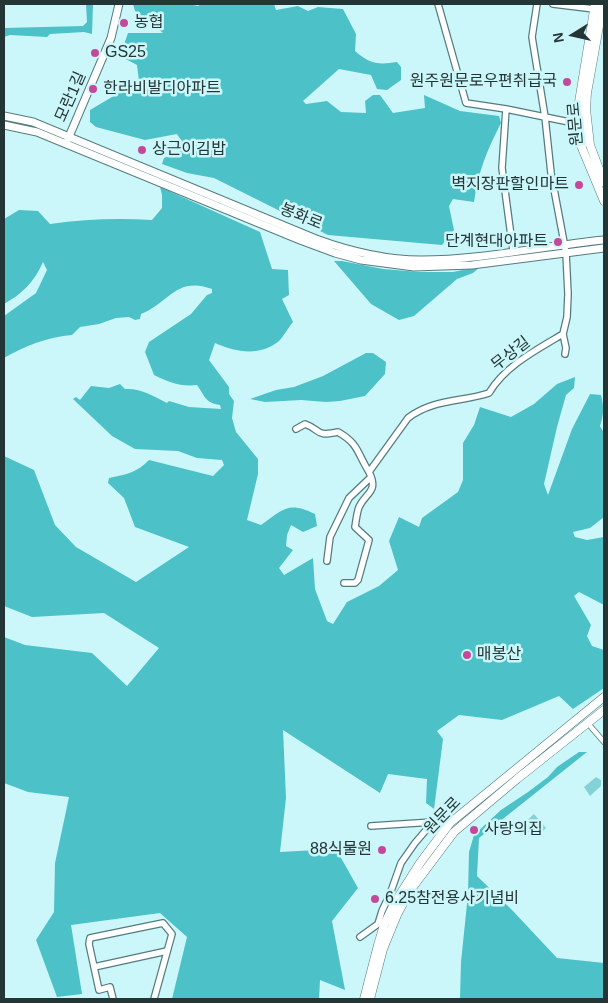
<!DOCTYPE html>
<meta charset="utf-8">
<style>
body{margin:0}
#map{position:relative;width:608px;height:1003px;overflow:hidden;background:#ccf7fa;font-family:Helvetica,sans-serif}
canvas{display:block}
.frame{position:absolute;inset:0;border:5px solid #243536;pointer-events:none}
.north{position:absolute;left:548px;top:10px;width:50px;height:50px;-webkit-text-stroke:4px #ccf7fa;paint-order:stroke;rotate:260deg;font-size:14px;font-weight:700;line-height:20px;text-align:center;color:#243536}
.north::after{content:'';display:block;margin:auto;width:18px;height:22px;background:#243536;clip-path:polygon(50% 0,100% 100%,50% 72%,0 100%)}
</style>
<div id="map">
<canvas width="608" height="1003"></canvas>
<div class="frame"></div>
<div class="north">N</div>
</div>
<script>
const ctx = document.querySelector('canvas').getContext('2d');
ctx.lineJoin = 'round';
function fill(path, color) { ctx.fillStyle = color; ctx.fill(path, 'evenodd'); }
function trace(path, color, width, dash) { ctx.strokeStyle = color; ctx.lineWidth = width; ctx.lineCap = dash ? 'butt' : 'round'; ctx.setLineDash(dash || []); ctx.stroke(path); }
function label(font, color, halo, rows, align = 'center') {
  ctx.font = font + ' Helvetica,"Noto Sans KR",sans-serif'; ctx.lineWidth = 5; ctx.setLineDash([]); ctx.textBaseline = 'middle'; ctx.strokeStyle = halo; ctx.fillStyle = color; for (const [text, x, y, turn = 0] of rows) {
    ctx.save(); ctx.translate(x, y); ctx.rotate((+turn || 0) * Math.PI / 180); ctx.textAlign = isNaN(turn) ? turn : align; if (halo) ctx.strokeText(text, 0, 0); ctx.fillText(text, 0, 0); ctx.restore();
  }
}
fill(new Path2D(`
 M596,777l5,3v6l-11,10 -6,-9z
 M534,814l12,14 -7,7 -4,-2 -3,2 -11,-9z`), '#82d2d7');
fill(new Path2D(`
 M86,4h7l-1,30 -8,-2 -34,2 -3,3 -37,-2 -6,2v-9l79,-2 4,-4z
 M133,4h56l9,2 2,-2h74l2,6 22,-4 10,5 10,-4 25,2 13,25 -1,17c15,13 23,14 42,11l4,5v13l-14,10 -10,-1 -6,-14 -32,-6 -36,32 3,3 21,-3 14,11 25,1 -1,-12 8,-6h7l13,18 32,-5 -1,-13 36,16 39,5 2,7c-14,27 -23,49 -27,79l-21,-3 -4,7 5,24 -12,15 -114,-10 -114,-57 -27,-5 -25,-9 2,-6 17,-7 3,-6 -7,-11 -32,6 -49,-13 -6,-5v-12l49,-29 -2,-16 -17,-9 8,-23h35l-28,-22z
 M160,187l100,45 12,37 16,1 1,25 -7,4 11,23c-5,6 -9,14 -14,19 -19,16 -44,11 -64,2l-6,17 20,27v7l5,7 -2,17 4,14 22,27v15l-11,46 14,5c23,-16 27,-24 54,-11l2,12 -14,6 -12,-7 -4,10 -1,11 7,4 -14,18 5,7 29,-17 2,31 12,32 6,3 14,-22 32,-16 19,-16 -9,-29 10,-24 20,10 3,-9 36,-26 5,-12v-37l11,-18 6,-18 31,10 23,-13 23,-20 18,-7 -1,11 -8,7 -9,32 -13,57 4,11 24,-66 18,-35 11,1c3,12 3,19 -1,31l4,7v84l-14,11 -17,4 2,5 12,3 17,-3v68l-25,-13 -5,4 17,29 -4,11 5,10 12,4v38l-31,21 -14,-13 -57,24 -43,-5 -22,16 6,8 -9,70 -8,-6 1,-24 -39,-5 -8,19 -97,-63 3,68 -6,54 56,-3 22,39 -26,33 13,69 -25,-10 -1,19h-147l15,-62 -27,-24 -89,12 11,69 -25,3 -21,-57 18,-28 1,-49 14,-66 -41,-5 -24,-9v-146l21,8 67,8 35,33 32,-38 -55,-35 -72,4 -28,-11v-150l30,14 21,55 21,22 60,35 53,-35 -54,-20 -11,-29 -16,-15 1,-5c16,-3 29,-6 40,-18l64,16 11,-11 -2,-5 -25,-2 -19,-7 -43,-2 -23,-13 -39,-37 3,-2 4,3 11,-14 18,2 11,-4 5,5c16,-1 28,7 42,14l2,-2 20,6 32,2 -1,-4c-15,-2 -15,-9 -23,-20 -17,2 -28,-3 -43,-10l-9,-23 4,-10 42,-28 16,-19 5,-2v-4c-36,-13 -43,14 -71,25l-1,5 -5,1 -6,-3 -13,1 -17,6 -19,3 -8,8c-24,2 -48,11 -68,23v-42l32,-23 11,-23 -4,-8c-8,19 -21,32 -39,42v-85l15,-9 19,1 12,13c34,-5 68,-6 102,-4l10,-12v-13z
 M334,261h8l41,8 36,3h34l28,-6 -8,7 -16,6 -43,37 -15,4 -28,-16z
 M366,353h7l13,9 -1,12 -20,22 -25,5 -14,1 -25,-2 -36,2 -15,-3 26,-9 18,-3 29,-11z
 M579,752h8l-108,86 -2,38 36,35 44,47 47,5v36h-144l1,-37 7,-68 1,-42 5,-17 27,-25 27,-18 20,-15 9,-10z`), '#4cc1c8');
const pedestrian = new Path2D(`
 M591,727l13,15`);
const minor = new Path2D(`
 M438,4l28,99 40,6 73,15
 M553,4l41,5
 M506,109l-4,59 11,83
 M563,334l3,14 -1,6
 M296,429l9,-5c17,6 9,13 33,8 21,12 19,21 31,40
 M327,561l3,-24 19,-39 22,-21
 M344,583h11l3,-3 11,-40 -14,-13c1,-6 2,-15 4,-20 7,-15 20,-15 10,-35l39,-54c24,-19 54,-16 81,-25 16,-27 47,-43 74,-59l4,-17 1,-23 -2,-41 -15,-80 -6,-56 -13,-80 5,-33
 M371,826l62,-4
 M360,937l18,-13 4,-13 8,-17 11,-31 14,-20 18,-21 13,-3 4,4
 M94,967l73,-16
 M113,999l-3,-12 -11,3 -10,-46 1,-6 73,-15 9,11 -18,65`);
const tertiary = new Path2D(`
 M4,116l29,6 283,117c33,12 69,21 105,21 61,0 122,-14 183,-20
 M4,125l33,7 263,108 35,13 26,7 53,7 58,-2 132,-17
 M68,139l43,-101 8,-34`);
const secondary = new Path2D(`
 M595,4l-16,98 3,46 22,53
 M603,4l-16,89 -1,16 4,36 14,37
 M364,999l14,-54 6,-20 10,-21 26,-41 30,-40 154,-126
 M370,999l13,-50 14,-34 12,-23 45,-60 63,-53 87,-69`);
trace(pedestrian, '#547c7f', 6);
trace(minor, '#547c7f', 8);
trace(tertiary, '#547c7f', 9);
trace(secondary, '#547c7f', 9);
trace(pedestrian, '#fff', 4.5);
trace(minor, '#fff', 5.5);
trace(tertiary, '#fff', 7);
trace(secondary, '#fff', 8);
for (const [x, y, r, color] of [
 [124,23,5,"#c4499b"],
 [95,53,5,"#c4499b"],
 [567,82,5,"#c4499b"],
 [93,89,5,"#c4499b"],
 [142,150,5,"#c4499b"],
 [579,185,5,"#c4499b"],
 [558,242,5,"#c4499b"],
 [467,655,5,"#c4499b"],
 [474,830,5,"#c4499b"],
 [382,850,5,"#c4499b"],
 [375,899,5,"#c4499b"]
]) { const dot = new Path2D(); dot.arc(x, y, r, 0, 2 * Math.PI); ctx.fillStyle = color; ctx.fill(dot); trace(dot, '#ccf7fa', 2); }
label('16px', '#243536', '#ccf7fa', [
 ["농협",134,23],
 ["GS25",105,53],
 ["원주원문로우편취급국",557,82,"right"],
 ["한라비발디아파트",103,89],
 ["상근이김밥",152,150],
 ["벽지장판할인마트",569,185,"right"],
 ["단계현대아파트",548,242,"right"],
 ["매봉산",477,655],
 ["사랑의집",484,830],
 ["88식물원",372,850,"right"],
 ["6.25참전용사기념비",385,899]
], 'left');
label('16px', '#243536', '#ccf7fa', [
 ["모란1길",71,97,-66],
 ["원문로",576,124,-95],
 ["봉화로",301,217,22],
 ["무상길",511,354,-38],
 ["원문로",443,816,-46]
]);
</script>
